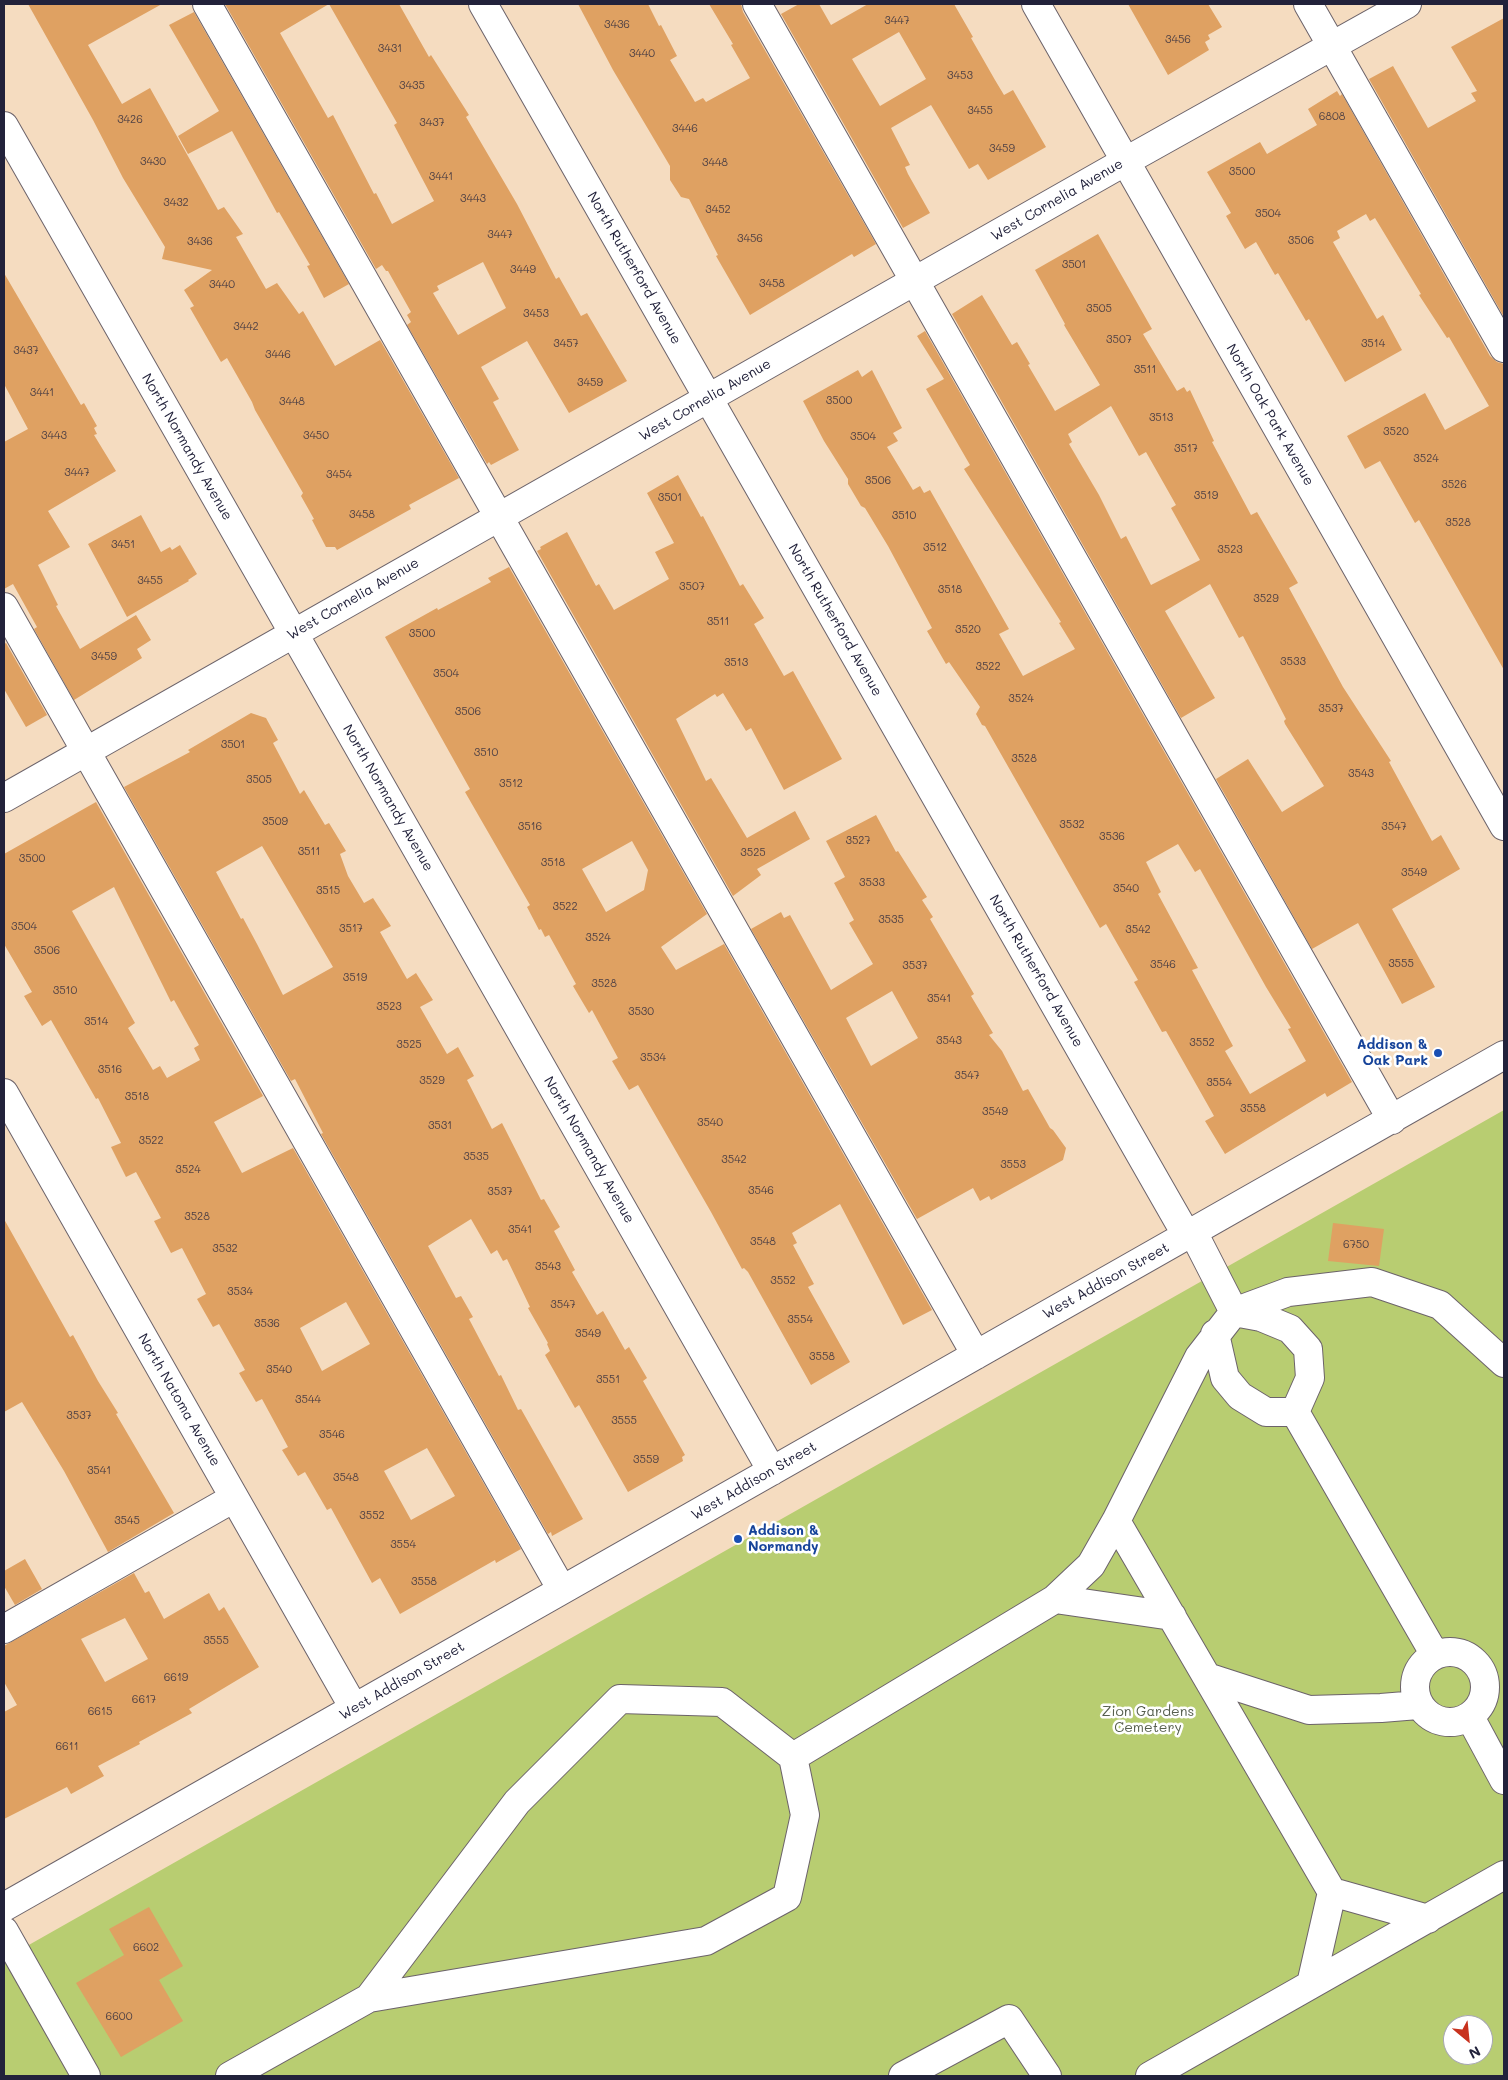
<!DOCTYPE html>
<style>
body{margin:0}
#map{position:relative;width:1508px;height:2080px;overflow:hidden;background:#f5dcc0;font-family:Mali,sans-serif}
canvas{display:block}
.frame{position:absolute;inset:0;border:5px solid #22223b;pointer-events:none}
.north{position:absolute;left:1443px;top:2015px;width:50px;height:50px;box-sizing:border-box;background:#fff;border:1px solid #a7a7b1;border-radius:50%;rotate:152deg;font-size:14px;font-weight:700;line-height:20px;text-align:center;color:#22223b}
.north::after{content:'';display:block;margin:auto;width:18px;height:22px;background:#c8321e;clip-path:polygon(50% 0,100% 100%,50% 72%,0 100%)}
</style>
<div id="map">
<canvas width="1508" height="2080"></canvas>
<div class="frame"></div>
<div class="north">N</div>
</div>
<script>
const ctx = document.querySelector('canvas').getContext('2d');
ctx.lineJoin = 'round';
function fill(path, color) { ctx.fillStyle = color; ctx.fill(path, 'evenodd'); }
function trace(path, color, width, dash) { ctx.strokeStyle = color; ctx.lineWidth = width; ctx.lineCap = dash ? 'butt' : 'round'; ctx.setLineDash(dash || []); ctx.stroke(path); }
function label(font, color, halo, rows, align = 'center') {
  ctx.font = font + ' Mali,sans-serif'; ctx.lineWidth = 5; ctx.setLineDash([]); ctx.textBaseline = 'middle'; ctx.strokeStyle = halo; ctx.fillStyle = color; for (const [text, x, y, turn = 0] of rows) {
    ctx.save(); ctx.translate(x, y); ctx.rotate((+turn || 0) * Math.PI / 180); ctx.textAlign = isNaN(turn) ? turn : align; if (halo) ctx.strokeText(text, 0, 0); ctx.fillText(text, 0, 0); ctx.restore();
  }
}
fill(new Path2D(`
 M1504,1110v966h-1500v-117zM1453,2025h30v30h-30z`), '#b8cd71');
fill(new Path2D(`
 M28,4h134l-74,41 34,59 28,-16 68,122 6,-3 19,27 -7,3 30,52 11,-6 22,31 4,-3 32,55 45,-26 79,138 -50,27 2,4 -74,41 -2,-3h-9l-14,-27 2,-1 -13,-23 2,-3 -48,-83 -3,-8 -25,-44 -6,4 -31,-54 4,-2 -10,-16 28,-20 -50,-11 3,-12 -42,-69 -30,-58z
 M225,4h104l-49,29 48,85 5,-3 41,79 2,-1 16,31 42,-23 -40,-76 3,-2 -68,-119h70l30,53 2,-2 38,60 -3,2 51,87 39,75 3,-2 22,39 6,-3 40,68 -58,32 -42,-72 -46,26 18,32 -6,3 26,48 -28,15 -2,-3 -2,2 -80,-139 4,-3 -4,-7 4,-3 -23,-41h-2l-4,-6 -6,4zM483,262l23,46 -48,27 -25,-42 6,-3 -2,-4z
 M578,4h70l11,22 2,-1 16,31 -7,4 25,42 8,-4 3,4 44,-24 -19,-33 2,-1 -24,-40h32l2,8 133,232 -22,13 -2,-3 -102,61 -34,-59 2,-1 -29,-56 -8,-2 -11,-17v-14l-57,-96z
 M799,4h20l12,21 37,-21h86l19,33 -2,1 24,42 9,15 9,-5 33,57 -58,33 -10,-16 -9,5 -38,-64 -40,23 19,37 -5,2 3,7 22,39 -27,15 -122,-214zM899,32l27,47 -46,27 -28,-47z
 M1128,4h80l14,23 -14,8 2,4 -5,3 4,8 -41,25z
 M194,12l155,272 -25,14 -17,-32 3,-1 -31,-53 -2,1 -45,-82 -44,23 -10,-18 41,-25 -50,-86z
 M1504,18v299l-135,-238 24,-13 35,62 48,-27 -5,-8 6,-2 -26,-44z
 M1337,91l3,5 2,-2 148,262 7,6 7,2v306l-85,-150 -4,3 -35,-62 -15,8 -18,-33 78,-43 20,37 44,-24 -40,-69 -2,1 -28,-43 2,-1 -46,-76 -5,3 -4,-7 -29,17 3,7 -7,4 44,77 6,-4 19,35 -57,32 -36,-63 -3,2 -28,-48 -3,2 -19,-33 -11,7 -19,-33 5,-3 -24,-41 53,-30 7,12 50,-29 -9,-16z
 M1098,234l54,95 -9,5 34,57 7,-4 3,5 3,-2 24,51 -2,1 39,73 6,-3 41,71 -9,5 54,99 48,74 -2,1 43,79 9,-6 19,34 -68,40 43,78 -33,17 -44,-81 -46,26 -96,-170 32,-20 34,53 42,-26 -39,-62 -1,-3 2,-2 -43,-83 -4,2 -29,-54 -45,27 50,87 -34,20 -229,-404 30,-19 30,50 5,-3 13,22 -2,1 27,46 45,-26 -36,-60 1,-1 -30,-54zM1111,406l28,50 7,-4 30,53 -5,3 29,52 -49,25 -25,-49 -5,3 -22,-44 -30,-51 3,-2 -4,-8z
 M4,273l77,132 3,-2 13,23 -3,2 3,6 -3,1 22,36 -68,40 22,36 -32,18 20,40 -2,1 24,43 56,-34 15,25 -14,9 5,9 -68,42 -40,-71 3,-2 -24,-43 -9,5v-147l24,-13 -24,-45z
 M925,331l427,751 -25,15 -2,-4 -100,61 -20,-33 9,-5 -48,-85 -4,1 -28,-50 4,-2 -32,-56 -6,4 -115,-202 -3,-1 -6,-11 4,-7 -31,-45 -3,2 -19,-33 5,-3 -44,-82 -23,-38 -4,-2 -13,-22v-5l-24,-38 -21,-40 55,-31 4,7 10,-7 30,58 -9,5 5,8 -11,6 26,43 7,-4 4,7 6,-3 79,139 -10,5 24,42 52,-27 -16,-26 2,-1 -97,-153 6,-4 -44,-76 18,-10 -27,-43zM1178,844l17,28 5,-3 66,118 25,41 -3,1 18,32 -56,33 -25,-43 8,-5 -41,-76 6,-2 -40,-74 3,-2 -15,-30z
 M678,475l23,42 2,-1 37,70 3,-2 21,34 -10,6 30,52 9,-5 49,88 -58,31 -33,-62 -5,3 -23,-38 -6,4 -2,-3 -39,25 30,62 5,-3 36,60 48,-27 15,28 -53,30 4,6 -28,21 -196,-345 4,-2 -1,-2 27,-15 29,54 3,-2 15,26 55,-31 -14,-27 19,-9 -27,-50z
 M141,515l20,37 9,-5 2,3 8,-5 17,29 -9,6 1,1 -62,36 -39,-73z
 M509,567l198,347 -46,33 15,23 48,-26 208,366 -29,15 -63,-121 -48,29 5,10 -4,2 21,39 -6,3 42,75 -39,23 -63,-113 -4,-4 -2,1 -31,-57 -73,-127 -9,5 -17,-29 6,-3 -26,-48 -3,3 -16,-27 3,-2 -27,-49 -4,2 -4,-8 -2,1 -12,-23 3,-2 -65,-113 5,-3 -85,-152 52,-29 1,2 53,-28 -3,-4zM632,841l16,29 -4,20 -38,22 -24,-43z
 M6,643l41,72 -21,12 -22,-38v-45z
 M251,713l15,5 12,22 -5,3 27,51 4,-4 21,35 4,-2 17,28 -6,3 8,22 16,27 9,-5 18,28 -11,6 27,47 9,-6 17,27 -13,7 27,47 11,-7 16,29 -7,4 25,49 10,-6 39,77 3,-1 16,28 -6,4 21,39 -3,2 25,43 6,-4 22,39 4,-3 18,31 -4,3 42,74 -3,2 1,4 -55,31 -49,-87 -4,3 -30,-53 5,-4 -3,-7 1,-1 -20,-35 2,-1 -23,-48 -4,2 -6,-11 -6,4 -20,-35 -43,27 28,52 5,-2 12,21 -4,2 30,57 2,-1 17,35 3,-1 62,110 -31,17 -1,-4 -3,2 -227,-400 2,-1 -28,-54 -4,2 -167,-294 66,-35 -2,-2zM262,846l71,121 -50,28 -26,-51 -14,-26 -2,1 -25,-47z
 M96,802l167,294 -49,26 28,51 51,-25 228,401 -25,14 -1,-3 -95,54 -20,-36 -8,5 -41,-75 -4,2 -22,-38 -7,4 -16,-26 6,-3 -26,-48 -6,3 -17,-29 6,-3 -26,-46 -6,3 -16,-28 9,-5 -24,-46 -11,5 -17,-32 7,-3 -25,-46 -10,5 -15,-30 10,-4 -23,-45 -2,1 -45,-79 -9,6 -18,-30 8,-4 -28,-48v-90zM114,887l57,115 3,-2 25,45 -5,3 6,12 -33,18 -7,-12 -7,4 -25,-42 7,-5 -63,-112zM346,1302l24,42 -48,27 -22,-43zM427,1448l28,48 -44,24 -27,-49z
 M876,815l20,37 2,-1 29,46 -5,3 11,17 -3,2 44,75 -3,2 22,37 -4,2 13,16 21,40 5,-2 22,39 3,2 13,18 -3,12 -72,40 -2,-4 -9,5 -7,-13 -56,31 -166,-290 30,-17 3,6 6,-3 41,75 42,-26 -24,-41 5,-3 -20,-37 11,-6 -19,-36zM892,991l26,47 -47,28 -25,-48z
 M4,1219l66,118 3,-2 25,46 20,32 -2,1 58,99 -66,39 -44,-81 -42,-69 -18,10z
 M1333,1223l51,6 -5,37 -51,-5z
 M25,1559l17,30 -27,16 -11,-19v-15z
 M134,1573l11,20 4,-2 15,28 45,-26 10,18 5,-4 35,60 -70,42 3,4 -53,29 1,2 -42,22 6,10 -33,18 -4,-7 -63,32v-107l13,-7 -13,-23v-36zM125,1618l23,41 -43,23 -24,-43z
 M149,1907l34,59 -24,14 24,41 -62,36 -45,-74 48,-28 -15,-26z`), '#dfa162');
const minor = new Path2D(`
 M207,4l769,1351
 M483,4l704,1232
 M757,4l635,1116
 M1036,4l468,822
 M1308,4l196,344
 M4,126l768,1345
 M4,607l558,983
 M4,798l1122,-637 281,-157
 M4,1093l350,615
 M1193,1232l41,80
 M1215,1334l10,44 15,18 26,16h29l15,-34 -2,-29 -18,-20 -29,-12 -27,-5
 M1295,1412l140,243
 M1055,1599l36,-34 25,-44
 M4,1629l230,-131
 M1415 1687a35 35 0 1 1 70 0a35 35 0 1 1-70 0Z
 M1207,1677l102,33 72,-2 37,-3
 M1470,1717l34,63
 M793,1757l262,-158 117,17
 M4,1907l1500,-852
 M1428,1919l-96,-27 -216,-371 83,-164 35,-45 54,-20 84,-10 68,23 64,58
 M4,1931l82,145
 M1311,1984l21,-92
 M230,2076l139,-78 337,-57 81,-44 18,-82 -12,-58 -71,-55 -102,-3 -103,103 -148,196
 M903,2076l106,-57 38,57
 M1150,2076l354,-201`);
trace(minor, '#6c636a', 30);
trace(minor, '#fff', 28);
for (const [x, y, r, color] of [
 [1438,1053,5,"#1a4fb4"],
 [738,1539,5,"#1a4fb4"]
]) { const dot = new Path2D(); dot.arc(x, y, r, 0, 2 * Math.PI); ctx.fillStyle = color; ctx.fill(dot); trace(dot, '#fff', 2); }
label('11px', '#514245', null, [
 ["3447",897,21],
 ["3436",617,25],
 ["3456",1178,40],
 ["3431",390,49],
 ["3440",642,54],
 ["3453",960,76],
 ["3435",412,86],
 ["3455",980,111],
 ["6808",1332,117],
 ["3426",130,120],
 ["3437",432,123],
 ["3446",685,129],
 ["3459",1002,149],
 ["3430",153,162],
 ["3448",715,163],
 ["3500",1242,172],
 ["3441",441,177],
 ["3443",473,199],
 ["3432",176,203],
 ["3452",718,210],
 ["3504",1268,214],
 ["3447",500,235],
 ["3456",750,239],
 ["3506",1301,241],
 ["3436",200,242],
 ["3501",1074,265],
 ["3449",523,270],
 ["3458",772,284],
 ["3440",222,285],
 ["3505",1099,309],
 ["3453",536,314],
 ["3442",246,327],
 ["3507",1119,340],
 ["3457",566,344],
 ["3514",1373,344],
 ["3437",26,351],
 ["3446",278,355],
 ["3511",1145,370],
 ["3459",590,383],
 ["3441",42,393],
 ["3500",839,401],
 ["3448",292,402],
 ["3513",1161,418],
 ["3520",1396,432],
 ["3443",54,436],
 ["3450",316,436],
 ["3504",863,437],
 ["3517",1186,449],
 ["3524",1426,459],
 ["3447",77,473],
 ["3454",339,475],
 ["3506",878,481],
 ["3526",1454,485],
 ["3519",1206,496],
 ["3501",670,498],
 ["3458",362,515],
 ["3510",904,516],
 ["3528",1458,523],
 ["3451",123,545],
 ["3512",935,548],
 ["3523",1230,550],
 ["3455",150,581],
 ["3507",692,587],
 ["3518",950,590],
 ["3529",1266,599],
 ["3511",718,622],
 ["3520",968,630],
 ["3500",422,634],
 ["3459",104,657],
 ["3533",1293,662],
 ["3513",736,663],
 ["3522",988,667],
 ["3504",446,674],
 ["3524",1021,699],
 ["3537",1331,709],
 ["3506",468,712],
 ["3501",233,745],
 ["3510",486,753],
 ["3528",1024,759],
 ["3543",1361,774],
 ["3505",259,780],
 ["3512",511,784],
 ["3509",275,822],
 ["3532",1072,825],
 ["3516",530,827],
 ["3547",1394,827],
 ["3536",1112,837],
 ["3527",858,841],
 ["3511",309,852],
 ["3525",753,853],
 ["3500",32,859],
 ["3518",553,863],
 ["3549",1414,873],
 ["3533",872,883],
 ["3540",1126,889],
 ["3515",328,891],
 ["3522",565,907],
 ["3535",891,920],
 ["3504",24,927],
 ["3517",351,929],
 ["3542",1138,930],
 ["3524",598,938],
 ["3506",47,951],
 ["3555",1401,964],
 ["3546",1163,965],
 ["3537",915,966],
 ["3519",355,978],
 ["3528",604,984],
 ["3510",65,991],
 ["3541",939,999],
 ["3523",389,1007],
 ["3530",641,1012],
 ["3514",96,1022],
 ["3543",949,1041],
 ["3552",1202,1043],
 ["3525",409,1045],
 ["3534",653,1058],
 ["3516",110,1070],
 ["3547",967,1076],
 ["3529",432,1081],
 ["3554",1219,1083],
 ["3518",137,1097],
 ["3558",1253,1109],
 ["3549",995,1112],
 ["3540",710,1123],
 ["3531",440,1126],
 ["3522",151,1141],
 ["3535",476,1157],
 ["3542",734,1160],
 ["3553",1013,1165],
 ["3524",188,1170],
 ["3546",761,1191],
 ["3537",500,1192],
 ["3528",197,1217],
 ["3541",520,1230],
 ["3548",763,1242],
 ["6750",1356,1245],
 ["3532",225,1249],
 ["3543",548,1267],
 ["3552",783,1281],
 ["3534",240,1292],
 ["3547",563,1305],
 ["3554",800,1320],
 ["3536",267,1324],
 ["3549",588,1334],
 ["3558",822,1357],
 ["3540",279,1370],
 ["3551",608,1380],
 ["3544",308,1400],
 ["3537",79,1416],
 ["3555",624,1421],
 ["3546",332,1435],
 ["3559",646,1460],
 ["3541",99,1471],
 ["3548",346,1478],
 ["3552",372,1516],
 ["3545",127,1521],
 ["3554",403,1545],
 ["3558",424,1582],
 ["3555",216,1641],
 ["6619",176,1678],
 ["6617",144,1700],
 ["6615",100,1712],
 ["6611",67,1747],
 ["6602",146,1948],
 ["6600",119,2017]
]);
label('14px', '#22223b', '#fff', [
 ["West Cornelia Avenue",1057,200,-30],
 ["North Rutherford Avenue",634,268,60],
 ["West Cornelia Avenue",705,400,-30],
 ["North Oak Park Avenue",1270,415,60],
 ["North Normandy Avenue",187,447,60],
 ["West Cornelia Avenue",353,599,-30],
 ["North Rutherford Avenue",835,620,60],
 ["North Normandy Avenue",388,798,60],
 ["North Rutherford Avenue",1036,971,60],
 ["North Normandy Avenue",589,1150,60],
 ["West Addison Street",1106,1281,-29],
 ["North Natoma Avenue",179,1400,60],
 ["West Addison Street",754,1481,-30],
 ["West Addison Street",402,1681,-30]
]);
label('bold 14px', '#164399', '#fff', [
 ["Addison &",1428,1045],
 ["Oak Park",1428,1061],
 ["Addison &",748,1531,"left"],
 ["Normandy",748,1547,"left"]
], 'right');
label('14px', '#565e4e', '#fff', [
 ["Zion Gardens",1148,1712],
 ["Cemetery",1148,1728]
]);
</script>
